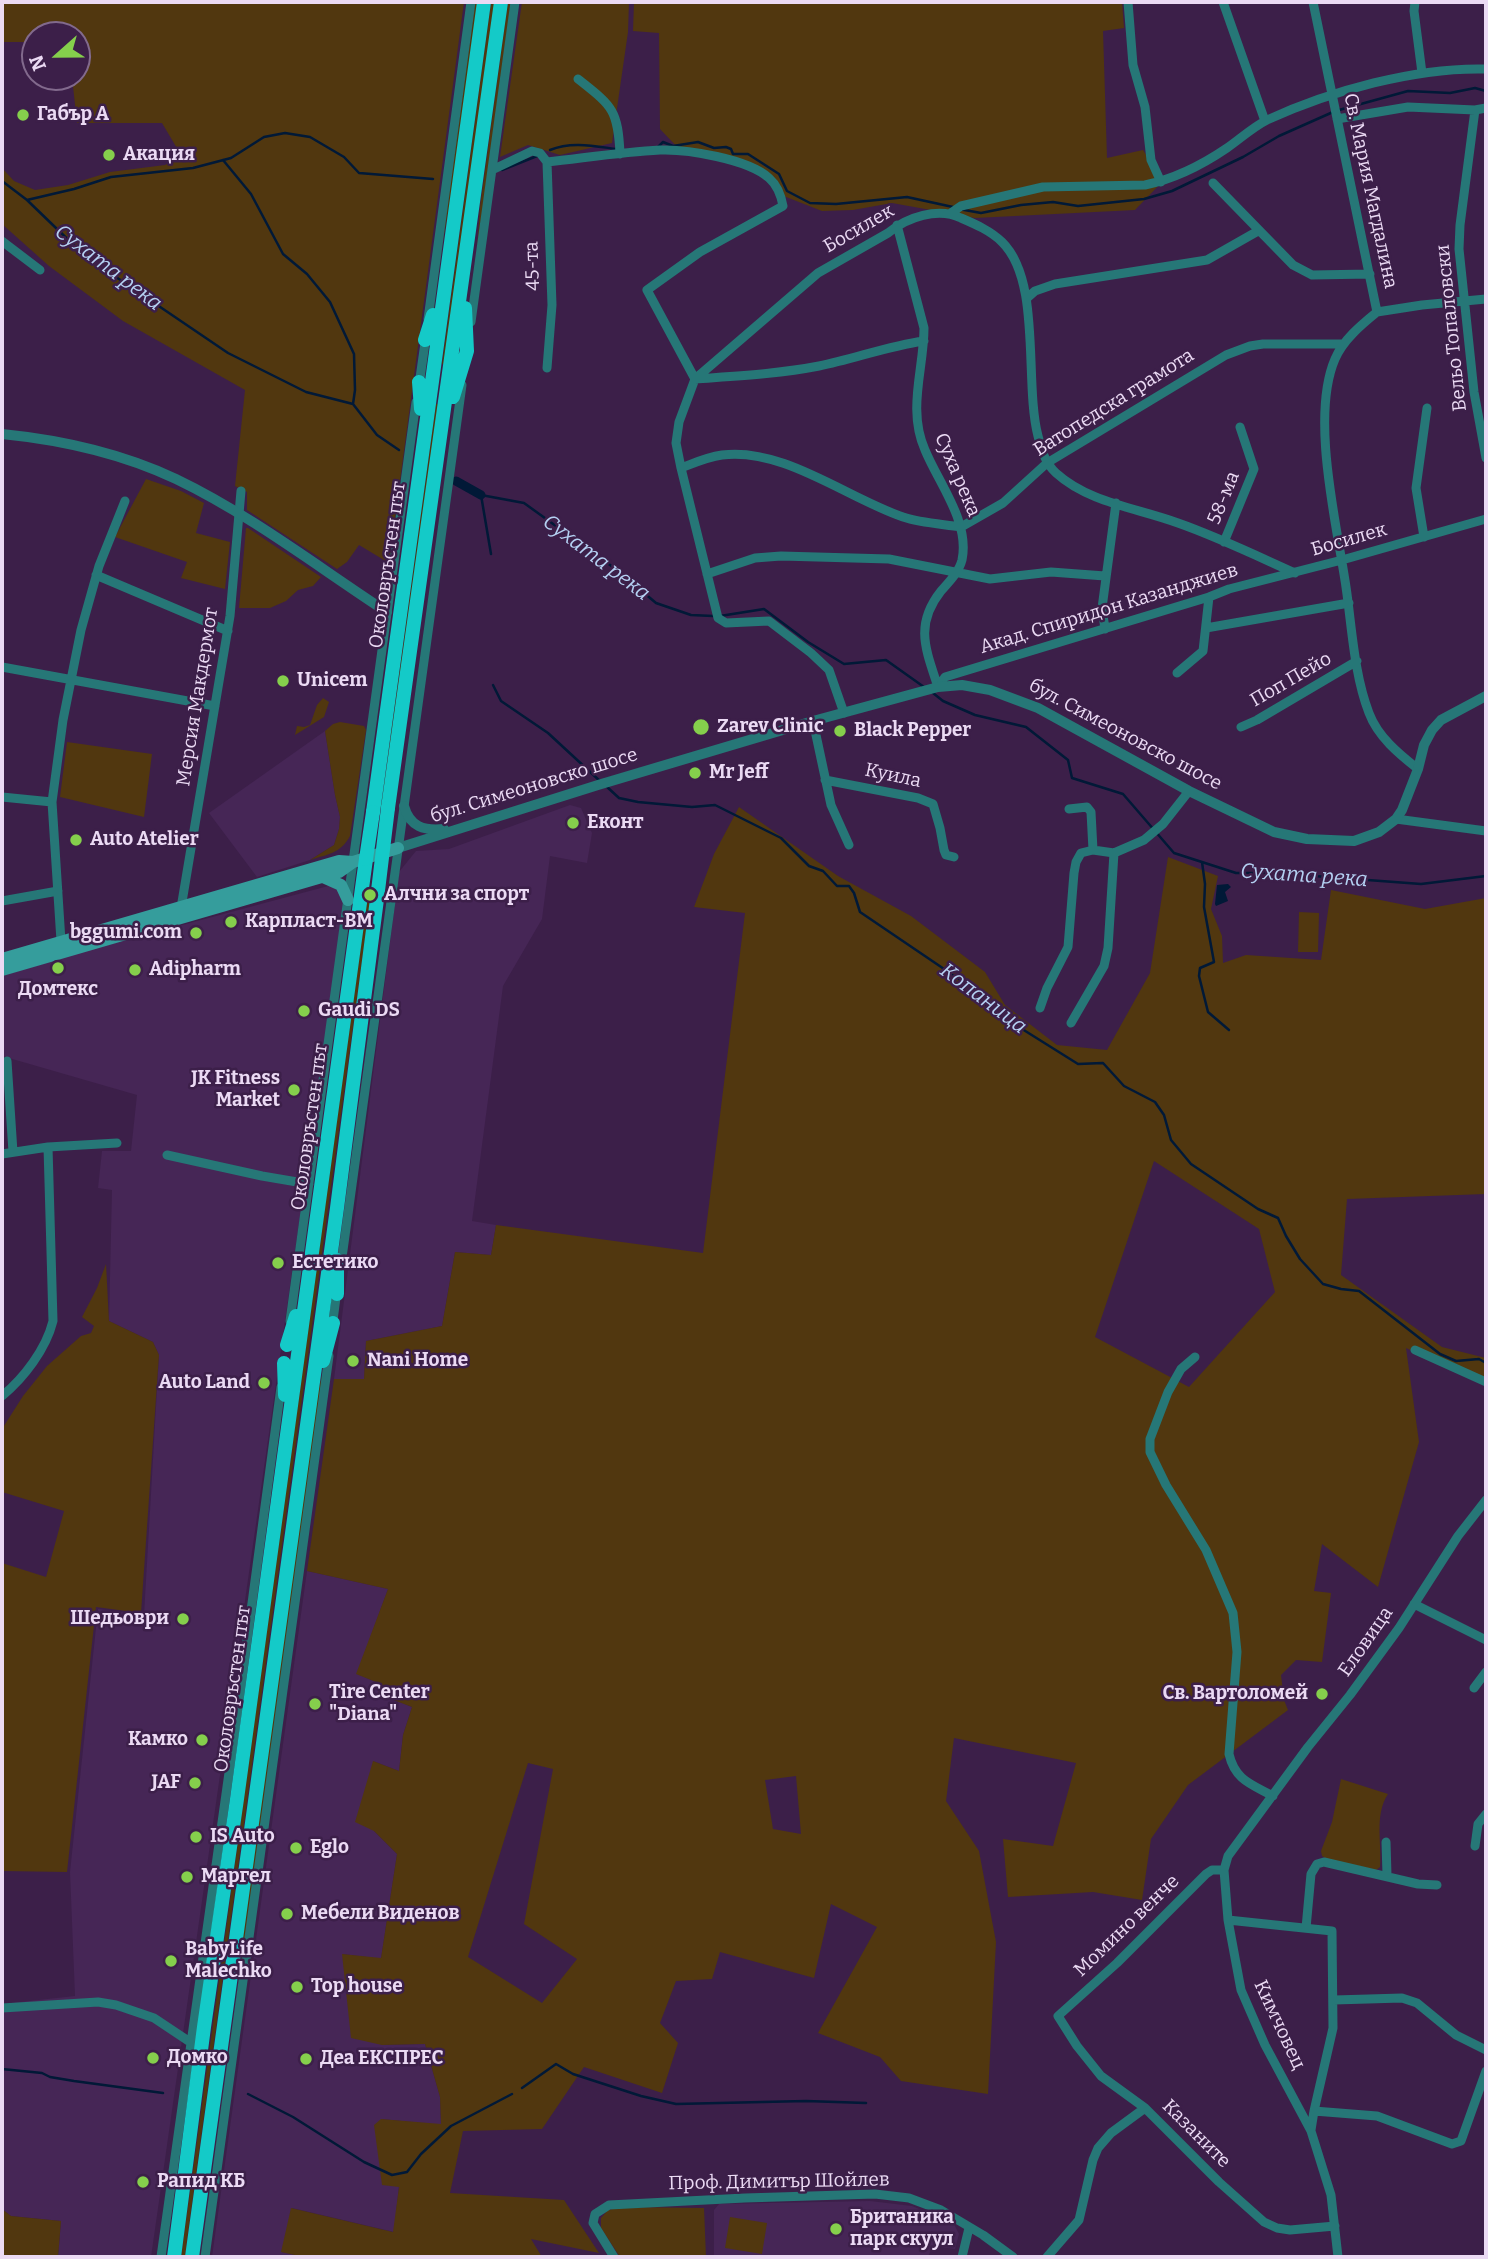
<!DOCTYPE html>
<meta charset="utf-8">
<style>
body{margin:0}
#map{position:relative;width:1488px;height:2259px;overflow:hidden;background:#3c1f49;font-family:Bitter,serif}
canvas{display:block}
.frame{position:absolute;inset:0;border:4px solid #ebdaf4;pointer-events:none}
.north{position:absolute;left:21px;top:21px;width:70px;height:70px;box-sizing:border-box;background:#3c1f49;border:2px solid #826a8d;border-radius:50%;rotate:249deg;font-size:19px;font-weight:700;line-height:28px;text-align:center;color:#ebdaf4}
.north::after{content:'';display:block;margin:auto;width:24px;height:32px;background:#85cf4c;clip-path:polygon(50% 0,100% 100%,50% 72%,0 100%)}
</style>
<div id="map">
<canvas width="1488" height="2259"></canvas>
<div class="frame"></div>
<div class="north">N</div>
</div>
<script>
const ctx = document.querySelector('canvas').getContext('2d');
ctx.lineJoin = 'round';
function fill(path, color) { ctx.fillStyle = color; ctx.fill(path, 'evenodd'); }
function trace(path, color, width, dash) { ctx.strokeStyle = color; ctx.lineWidth = width; ctx.lineCap = dash ? 'butt' : 'round'; ctx.setLineDash(dash || []); ctx.stroke(path); }
function label(font, color, halo, rows, align = 'center') {
  ctx.font = font + ' Bitter,serif'; ctx.lineWidth = 5; ctx.setLineDash([]); ctx.textBaseline = 'middle'; ctx.strokeStyle = halo; ctx.fillStyle = color; for (const [text, x, y, turn = 0] of rows) {
    ctx.save(); ctx.translate(x, y); ctx.rotate((+turn || 0) * Math.PI / 180); ctx.textAlign = isNaN(turn) ? turn : align; if (halo) ctx.strokeText(text, 0, 0); ctx.fillText(text, 0, 0); ctx.restore();
  }
}
fill(new Path2D(`
 M325,731l10,64 5,22 -1,12 -5,16 -24,15 -53,17 -48,-64z
 M570,805l11,3 11,25 -5,30 -37,-7 -8,63 -39,67 -31,235 24,4 -5,30 -36,-3 -13,74 -76,15 -2,38h-30l65,-507 17,-21 33,-2z
 M332,885l7,6 6,11 -194,1355h-93l3,-36 -50,-5 -9,-7v-205l73,-8 -5,-124 28,-263 46,6 15,-260 -6,-13 -44,-21 3,-131 -14,-2 4,-37h29l6,-56 -135,-39v-80l83,-25z
 M307,1571l81,18 -31,85 24,10 -2,10 33,13 -9,28 -4,36 -26,-10 1,70 23,23 -16,105 -38,-5 39,91 43,-1 15,53 1,28 -60,-6 18,67 -5,46 -102,-24 -10,44 22,5h-92z
 M870,2201l42,5 42,18 5,10 -4,15 -22,-3 -5,11h-214v-47l5,-6z`), '#462656');
fill(new Path2D(`
 M2,2h462l-75,561 -30,-18 -12,17 -10,7 -90,-59v-18l-12,-6 10,-96 -122,-69 -74,-55 -47,-42v-56l12,13 21,9 33,-5 42,-13 55,-7 16,-10 -19,-32h-85l-5,-46h5v-42h-42v7h-33z
 M475,2h3l-29,206 -7,37z
 M491,2h4l-50,362h-3z
 M508,2h3l-34,248 3,-43z
 M522,2h107l-1,30 -16,111 -52,12 -32,-10 -28,12z
 M634,2h488l2,26 -21,3 4,127 36,-8 20,31 -28,29 -160,8 -83,-15 -39,7 -31,1 -41,-16 -13,-18 -24,-12 -63,-14 -21,-22 -1,-96 -26,-2z
 M436,404h3l-56,404h-2z
 M146,479l35,12 23,12 -8,30 34,9 -5,47 -44,-11 6,-16 -72,-25z
 M246,528h2l73,49 -8,9 -15,4 -12,11 -16,7h-31z
 M323,698l6,4 -5,15 -29,18 2,-9 7,1 6,-2 7,-20z
 M340,722l24,4 2,4 -16,106c-10,18 -22,18 -40,24l24,-15 5,-16 1,-12 -5,-22 -10,-64 8,-7z
 M67,742l85,12 -8,63 -84,-20z
 M739,807l99,69 73,40 74,56 20,33 52,40 50,5 43,-77 18,-116 50,19 -7,33 11,27 1,27 23,-8 75,5 10,-70 94,19 61,-11v296l-139,5 -6,76 101,72 44,11v27l-80,-37 13,94 -41,145 -56,-43 -8,47 17,2 -9,69 -26,-2 -15,15 3,25 4,10 -100,75 -37,54 -9,61 -49,-8 -85,5 -5,-58 50,7 23,-83 -122,-25 -8,63 33,50 17,91 -8,152 -87,-13 -21,-24 -62,-24 59,-106 -46,-23 -17,74 -94,-26 -8,27 -36,2 -16,42 18,20 -16,50 -78,-26 -42,62 -79,2 -13,62 114,7 35,53 -68,-14 11,18h-238l-23,-5 10,-44 102,24 6,-45 -17,-2 -8,-60 7,-6 60,5 -1,-27 -15,-53 -43,1 -31,-7 -9,-84 39,4 16,-104 -23,-23 -19,-9 18,-61 26,10 4,-36 9,-28 -34,-13 3,-10 -25,-10 32,-85 -81,-18 27,-192h30l2,-38 76,-15 13,-74 36,3 5,-30 207,28 42,-340 -51,-6 20,-53zM1154,1161l105,68 16,63 -86,95 -94,-50zM528,1763l25,6 -29,155 53,35 -35,44 -74,-46zM796,1776l5,58 -28,-5 -8,-49z
 M367,901l3,1 -183,1338 -2,17h-4z
 M1299,912l20,1 -1,39h-20z
 M106,1264l3,57 44,21 6,13 -18,258 -45,-6 -29,265 -65,-1v-308l44,14 18,-66 -62,-19v-63l21,-33 24,-30 34,-30 10,-3 3,-7 -12,-9 15,-29z
 M326,1359l-85,610 2,-37 73,-532z
 M1341,1779l47,15c-14,21 -6,49 -8,73l-4,3 -49,-11 -5,-3 -1,-5 11,-29z
 M622,2207l82,1 2,49h-86l-19,-29v-10l7,-8z
 M2,2209l9,7 50,5 -3,36h-56z
 M730,2217l37,6 -5,31 -37,-6z`), '#51370f');
fill(new Path2D(`
 M1228,884l3,3 -6,5 3,9 -12,5 -1,-2 2,-19z`), '#011937');
trace(new Path2D(`
 M1339,110l69,-19 42,2 25,-5 11,3
 M658,147l5,-5 10,4 25,-4 16,6 12,-1 5,2 2,5h15l31,20 8,17 23,12 26,1 71,-7 46,10
 M550,150c21,-9 44,-4 66,-1
 M223,160l28,34 32,60 24,20 23,28 24,52 1,36 -2,14
 M502,170l35,-14
 M2,181l25,19 58,56 143,97 78,39 47,12 24,31 22,15
 M27,200l47,-11 37,-12 82,-9 38,-10 33,-21 21,-4 25,4 34,20 15,16 74,6
 M959,209l22,4 40,-8 32,-3 25,4 66,-7 28,-8 71,-34 36,-21 54,-24
 M491,554l-10,-59 43,8 93,67 39,33 35,12 22,1
 M720,616l44,-7 44,33 36,22 42,-4 38,27
 M493,685l8,16 47,32 53,49
 M933,693l10,8 32,14 51,12 42,33 4,18 51,16 51,59 62,20h38l147,11 65,-8
 M606,786l13,12 19,4 54,5 23,-2 66,33 28,28 14,5 14,15h12l5,7 6,19 118,80 9,15 91,57 25,-1 21,23 31,16 9,13 7,25 20,24 67,45 20,9 8,18 14,23 23,25 18,5 18,2 81,63 16,7 23,-2 7,4
 M1202,862l3,22 -1,23 10,55 -14,6 -1,8 9,36 21,18
 M2,2069l40,4 8,4 24,4 89,12
 M522,2088l34,-24 17,10 68,22 35,8 130,-3 60,2
 M248,2094l45,23 71,45 28,13 15,-3 14,-18 30,-28 61,-32`), '#011937', 2.5);
trace(new Path2D(`
 M456,481l25,14`), '#011937', 9);
trace(new Path2D(`
 M1128,2l5,63 12,42 6,53 10,22
 M1223,2l42,119
 M1313,2l64,310c-16,13 -34,28 -42,47 -25,58 2,166 11,228 6,41 8,87 23,126 9,24 30,41 49,56
 M1415,2l-1,9 8,62
 M578,79c34,27 40,30 42,75
 M1475,110l-15,115 -1,24 15,143 12,66
 M1337,119l71,-12 67,3 11,-2
 M547,162c37,-4 75,-10 113,-12 27,-1 88,9 109,28 8,7 12,17 14,28l-83,46 -53,38 48,89c41,-3 83,-5 124,-13 35,-7 69,-20 105,-25
 M547,162l5,143 -5,63
 M492,170l40,-19 8,2 7,9
 M1213,183l80,82 19,10 58,-1
 M951,213l10,-7 82,-19 102,-2c29,-6 57,-20 82,-37 13,-9 26,-21 40,-28 63,-29 149,-53 219,-51
 M897,225l27,103c0,41 -17,81 1,122 14,34 45,72 37,110 -3,12 -13,22 -21,31 -27,34 -15,59 -3,96
 M2,241l38,29
 M1027,298l8,-7 20,-7 152,-24 51,-29
 M1377,312l45,-7 64,-6
 M428,319l43,-317
 M471,322l44,-320
 M419,385l7,-49
 M681,468c13,-5 26,-11 41,-13 61,-8 125,43 181,62 18,6 39,7 58,10l42,-24 44,-40 179,-108 24,-9 13,-2h80
 M1424,537l-8,-49 11,-80
 M1224,542l30,-73 -14,-42
 M707,574l48,-16 26,-2 108,3 101,20 61,-7 54,4
 M96,575l132,56
 M1206,628l143,-25
 M1105,629l-3,-21 14,-105
 M2,667l213,39
 M1177,673l26,-22 6,-54
 M938,687l7,-10 264,-80 20,-8 113,-29 144,-41
 M844,713l-15,-43 -18,-17 -42,-32 -43,2 -8,-5 -37,-150 -5,-25 3,-21 16,-43 123,-106 70,-40c19,-16 50,-26 73,-15 14,6 30,13 41,24 40,39 22,140 36,194 4,15 7,27 18,37 33,30 82,35 122,50 40,14 79,33 117,50
 M813,721l18,84 18,40
 M1241,727l16,-7 100,-59
 M825,780l93,18 15,6 7,24 4,22 2,5 8,2
 M2,797l50,5
 M1069,809l18,-2 4,5 2,38
 M1396,819l90,12
 M2,901l56,-10
 M181,908l49,-292 11,-125
 M61,941l-9,-139 11,-82 18,-90 18,-64 26,-65
 M1040,1008l7,-20 21,-41 6,-74 2,-11 5,-9 12,-3 21,3 30,-13 19,-16 26,-33
 M1071,1023l33,-57 4,-18 6,-95
 M7,1061l6,91
 M2,1154l46,-7 69,-4
 M167,1155l95,21 47,8
 M341,1265l121,-880
 M290,1321l126,-919
 M332,1328l5,-38
 M1415,1350l71,32
 M1195,1357l-14,12 -13,23 -18,47v13l16,33 40,65 27,63 4,39 -8,102c6,26 22,30 44,42
 M2,1396c22,-18 44,-47 51,-75l-5,-174
 M1414,1604l72,36
 M1474,1688l12,-16
 M1386,1842l1,33
 M1475,1846l3,-22 8,-10
 M1224,1870h-12l-6,4 -89,89 -59,53 19,30 24,30 44,32 74,74 45,40 13,6 13,2 45,-4
 M1228,1920l104,11 1,97 -19,83 -3,19
 M1306,1928l5,-54 6,-10 7,-2 94,22 19,1
 M1334,2000l68,-2 15,5 39,32 30,15
 M2,2008l96,-6 18,3 38,13 36,24
 M1314,2111l63,5 75,28 9,-3 25,-70
 M161,2257l74,-527 46,-343
 M205,2257l124,-901
 M614,2257l-21,-34 2,-9 14,-9 136,-7 130,-4 34,4 32,12 42,25 30,22
 M962,2257l7,-29
 M1047,2257l32,-37 14,-60 5,-12 13,-15 34,-25
 M1338,2257l-7,-62 -20,-64 -46,-86 -24,-55 -13,-70 -4,-50 4,-14 80,-109 42,-52 49,-67 59,-92 28,-36`), '#267777', 9);
trace(new Path2D(`
 M2,434c60,6 119,19 174,45 75,36 142,88 211,133
 M404,806c6,21 20,25 40,23
 M398,848l200,-63 215,-64 125,-34 24,-2 28,5 48,18 151,83 85,41 33,7 47,2 25,-9 17,-13 6,-9 16,-41 6,-24 8,-15 9,-10 45,-24`), '#267777', 10);
trace(new Path2D(`
 M323,877l18,8 7,15
 M2,959l337,-98 14,1
 M2,970l337,-98 14,-10 45,-14`), '#359d9c', 12);
trace(new Path2D(`
 M425,340l8,-25
 M419,382l2,27
 M453,397l14,-46 -2,-43
 M388,808l113,-806
 M373,812l111,-810
 M337,1294v-34
 M287,1345l9,-29
 M323,1361l10,-38
 M284,1363l1,32
 M174,2257l30,-230 33,-228 129,-940
 M192,2257l145,-1049 40,-309`), '#14cac8', 14);
trace(new Path2D(`
 M366,859l7,-47
 M377,899l11,-91`), '#14cac8', 14);
for (const [x, y, r, color] of [
 [23,115,7,"#85cf4c"],
 [109,155,7,"#85cf4c"],
 [283,681,7,"#85cf4c"],
 [701,727,9,"#85cf4c"],
 [840,731,7,"#85cf4c"],
 [695,773,7,"#85cf4c"],
 [573,823,7,"#85cf4c"],
 [76,840,7,"#85cf4c"],
 [370,895,7,"#85cf4c"],
 [231,922,7,"#85cf4c"],
 [196,933,7,"#85cf4c"],
 [58,968,7,"#85cf4c"],
 [135,970,7,"#85cf4c"],
 [304,1011,7,"#85cf4c"],
 [294,1090,7,"#85cf4c"],
 [278,1263,7,"#85cf4c"],
 [353,1361,7,"#85cf4c"],
 [264,1383,7,"#85cf4c"],
 [183,1619,7,"#85cf4c"],
 [1322,1694,7,"#85cf4c"],
 [315,1704,7,"#85cf4c"],
 [202,1740,7,"#85cf4c"],
 [195,1783,7,"#85cf4c"],
 [196,1837,7,"#85cf4c"],
 [296,1848,7,"#85cf4c"],
 [187,1877,7,"#85cf4c"],
 [287,1914,7,"#85cf4c"],
 [171,1961,7,"#85cf4c"],
 [297,1987,7,"#85cf4c"],
 [153,2058,7,"#85cf4c"],
 [306,2059,7,"#85cf4c"],
 [143,2182,7,"#85cf4c"],
 [836,2229,7,"#85cf4c"]
]) { const dot = new Path2D(); dot.arc(x, y, r, 0, 2 * Math.PI); ctx.fillStyle = color; ctx.fill(dot); trace(dot, '#3c1f49', 2.5); }
label('bold 19px', '#ebdaf4', '#3c1f49', [
 ["Габър А",37,115],
 ["Акация",123,155],
 ["Unicem",297,681],
 ["Zarev Clinic",717,727],
 ["Black Pepper",854,731],
 ["Mr Jeff",709,773],
 ["Еконт",587,823],
 ["Auto Atelier",90,840],
 ["Алчни за спорт",384,895],
 ["Карпласт-ВМ",245,922],
 ["bggumi.com",182,933,"right"],
 ["Adipharm",149,970],
 ["Домтекс",58,990,"center"],
 ["Gaudi DS",318,1011],
 ["JK Fitness",280,1079,"right"],
 ["Market",280,1101,"right"],
 ["Естетико",292,1263],
 ["Nani Home",367,1361],
 ["Auto Land",250,1383,"right"],
 ["Шедьоври",169,1619,"right"],
 ["Tire Center",329,1693],
 ["\"Diana\"",329,1715],
 ["Св. Вартоломей",1308,1694,"right"],
 ["Камко",188,1740,"right"],
 ["JAF",181,1783,"right"],
 ["IS Auto",210,1837],
 ["Eglo",310,1848],
 ["Маргел",201,1877],
 ["Мебели Виденов",301,1914],
 ["BabyLife",185,1950],
 ["Malechko",185,1972],
 ["Top house",311,1987],
 ["Домко",167,2058],
 ["Деа ЕКСПРЕС",320,2059],
 ["Рапид КБ",157,2182],
 ["Британика",850,2218],
 ["парк скуул",850,2240]
], 'left');
label('19px', '#ebdaf4', '#3c1f49', [
 ["Св. Мария Магдалина",1370,191,78],
 ["Босилек",859,229,-30],
 ["45-та",533,266,-92],
 ["Вельо Топаловски",1452,328,-96],
 ["Ватопедска грамота",1114,403,-32],
 ["Суха река",957,475,67],
 ["58-ма",1224,498,-68],
 ["Босилек",1349,540,-16],
 ["Околовръстен път",388,565,-82],
 ["Акад. Спиридон Казанджиев",1109,609,-17],
 ["Поп Пейо",1291,680,-30],
 ["Мерсия Макдермот",198,697,-81],
 ["бул. Симеоновско шосе",1125,735,28],
 ["Куила",893,776,12],
 ["бул. Симеоновско шосе",534,786,-17],
 ["Околовръстен път",310,1127,-82],
 ["Еловица",1366,1642,-55],
 ["Околовръстен път",233,1689,-82],
 ["Момино венче",1127,1926,-44],
 ["Кимчовец",1279,2025,65],
 ["Казаните",1196,2134,45],
 ["Проф. Димитър Шойлев",779,2182,-1]
]);
label('italic 21px', '#b4d0f2', '#3c1f49', [
 ["Сухата река",108,268,37],
 ["Сухата река",596,558,37],
 ["Сухата река",1304,876,4],
 ["Копаница",983,999,37]
]);
</script>
